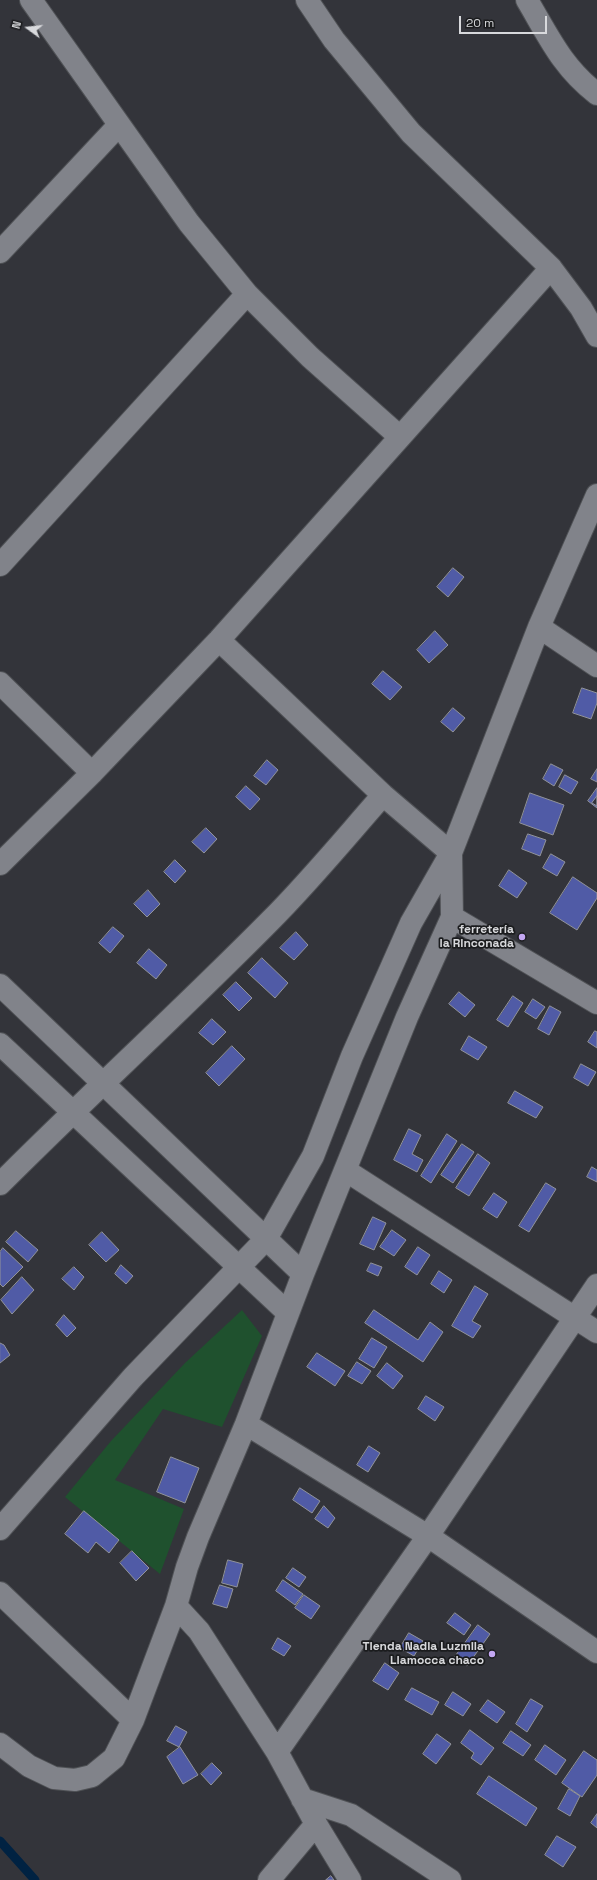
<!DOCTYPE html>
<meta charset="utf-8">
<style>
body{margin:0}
#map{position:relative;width:597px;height:1880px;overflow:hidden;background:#33343a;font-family:"Space Grotesk",sans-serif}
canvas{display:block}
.north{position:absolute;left:8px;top:8px;width:40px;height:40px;-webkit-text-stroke:3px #1b1c1e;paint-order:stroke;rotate:285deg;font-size:11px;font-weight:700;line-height:16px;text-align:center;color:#d8d9dc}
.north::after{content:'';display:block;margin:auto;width:14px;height:18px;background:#d8d9dc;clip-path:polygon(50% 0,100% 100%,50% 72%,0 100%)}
.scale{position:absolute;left:459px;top:16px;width:88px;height:18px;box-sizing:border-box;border:2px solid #d8d9dc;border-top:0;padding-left:5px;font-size:12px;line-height:14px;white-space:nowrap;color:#d8d9dc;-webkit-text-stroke:3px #1b1c1e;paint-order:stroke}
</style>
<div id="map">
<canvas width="597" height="1880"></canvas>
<div class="north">N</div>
<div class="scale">20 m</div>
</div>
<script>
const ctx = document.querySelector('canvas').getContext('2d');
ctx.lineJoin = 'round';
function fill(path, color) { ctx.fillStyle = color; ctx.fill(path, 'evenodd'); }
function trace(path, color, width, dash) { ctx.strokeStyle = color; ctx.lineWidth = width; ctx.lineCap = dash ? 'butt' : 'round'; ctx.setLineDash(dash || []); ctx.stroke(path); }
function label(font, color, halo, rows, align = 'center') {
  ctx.font = font + ' "Space Grotesk",sans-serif'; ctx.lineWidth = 3.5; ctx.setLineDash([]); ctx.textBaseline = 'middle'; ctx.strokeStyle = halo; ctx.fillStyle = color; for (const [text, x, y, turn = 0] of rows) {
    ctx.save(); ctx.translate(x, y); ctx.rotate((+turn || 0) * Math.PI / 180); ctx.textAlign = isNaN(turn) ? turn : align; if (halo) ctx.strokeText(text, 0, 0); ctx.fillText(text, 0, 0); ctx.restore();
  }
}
fill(new Path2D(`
 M242,1310l20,26 -40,91 -59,-18 -48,71 69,29 -24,65 -95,-77 46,-56 74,-78z`), '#1f512e');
trace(new Path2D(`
 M0,1841l35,39`), '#002242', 9);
const building = new Path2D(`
 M453,568l11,9 -16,20 -11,-10z
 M435,631l13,14 -19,18 -12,-13z
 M383,671l19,16 -12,13 -18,-16z
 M582,688l15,5v10l-6,16 -18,-6z
 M453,708l12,10 -12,14 -12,-10z
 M267,760l11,10 -12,15 -12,-9z
 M551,764l12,6 -9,16 -11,-7z
 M597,769v13l-6,-3z
 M565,775l13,7 -7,12 -12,-7z
 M246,786l14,13 -10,11 -14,-13z
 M597,788v20l-9,-7z
 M530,793l34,12 -11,30 -33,-12z
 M597,796v10l-5,-3z
 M206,828l11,11 -13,14 -12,-11z
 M528,834l18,6 -6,16 -18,-7z
 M551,854l14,8 -8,14 -14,-8z
 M175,860l11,11 -11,12 -11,-11z
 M509,870l18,13 -10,15 -18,-12z
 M573,877l24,16v5l-20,32 -27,-17z
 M148,890l12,14 -13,13 -13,-13z
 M113,927l11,9 -14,17 -11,-10z
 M296,932l12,13 -14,15 -14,-12z
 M149,949l18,16 -11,14 -19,-16z
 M262,958l26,25 -13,15 -27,-25z
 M236,982l16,16 -13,13 -16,-16z
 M459,992l16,13 -10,12 -16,-13z
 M513,996l10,7 -15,24 -11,-7z
 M533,999l12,8 -9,12 -11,-7z
 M550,1006l11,6 -12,23 -11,-6z
 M212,1019l14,13 -13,13 -14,-12z
 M595,1031l2,1v16l-9,-6z
 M469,1036l18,11 -9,13 -17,-10z
 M232,1046l13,13 -26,27 -13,-13z
 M581,1064l15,8 -8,14 -14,-8z
 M515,1091l28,16 -7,11 -28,-15z
 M409,1129l12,6 -9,19 11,6 -6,12 -23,-12z
 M447,1134l10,7 -26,42 -10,-7z
 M462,1144l12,8 -21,31 -12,-8z
 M478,1154l12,9 -21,33 -13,-8z
 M592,1167l5,3v12l-10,-5z
 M546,1183l10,6 -27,43 -10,-6z
 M494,1193l13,9 -10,16 -14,-9z
 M373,1217l13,6 -12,27 -14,-6z
 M392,1230l14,10 -12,16 -14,-9z
 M16,1231l22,19 -10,12 -22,-20z
 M102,1232l17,18 -13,12 -17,-17z
 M418,1247l12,8 -13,20 -12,-8z
 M3,1248l20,19 -20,20 -3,-3v-32z
 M371,1263l11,4 -4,9 -11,-5z
 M121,1265l12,11 -7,8 -11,-10z
 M74,1267l10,10 -10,13 -12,-11z
 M439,1271l13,9 -8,13 -13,-9z
 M22,1277l12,13 -22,24 -11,-14z
 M475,1286l13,8 -16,27 9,5 -8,12 -21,-12z
 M374,1310l44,30 12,-18 13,10 -20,30 -58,-39z
 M64,1315l12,13 -9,9 -11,-12z
 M372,1338l15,9 -13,21 -15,-9z
 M0,1343l4,2 6,10 -10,8z
 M317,1353l28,18 -10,15 -28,-19z
 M357,1362l14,9 -9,13 -14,-8z
 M387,1363l16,13 -10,13 -16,-13z
 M426,1396l18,11 -9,14 -17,-12z
 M369,1446l11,7 -12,19 -11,-7z
 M171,1457l28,11 -14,35 -28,-11z
 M300,1488l20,13 -8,12 -19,-13z
 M324,1506l11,12 -7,10 -13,-9z
 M84,1511l35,29 -10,13 -13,-11 -8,11 -23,-19z
 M132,1551l17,17 -13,13 -16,-18z
 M228,1560l15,4 -6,23 -15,-4z
 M293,1568l13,9 -7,10 -13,-9z
 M283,1580l20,14 -8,11 -19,-14z
 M220,1585l13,4 -6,19 -14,-4z
 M304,1595l16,11 -9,13 -16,-11z
 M455,1613l16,12 -7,10 -17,-12z
 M478,1625l12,9 -23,32 -12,-9z
 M409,1633l14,8 -9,15 -14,-8z
 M278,1638l13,8 -7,10 -12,-7z
 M385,1663l14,10 -11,17 -15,-9z
 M412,1688l27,14 -7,13 -27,-15z
 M453,1692l18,12 -8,12 -18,-11z
 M531,1699l12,7 -16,26 -11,-8z
 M488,1700l17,12 -8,11 -17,-12z
 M176,1726l11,6 -8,15 -12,-6z
 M470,1730l24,18 -13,17 -10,-7 3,-5 -13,-10z
 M511,1731l20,14 -8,11 -20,-13z
 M437,1734l14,10 -15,20 -13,-10z
 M545,1745l21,15 -10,15 -21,-15z
 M180,1747l18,28 -15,9 -16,-27z
 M584,1751l13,9v15l-15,22 -20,-14z
 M212,1763l10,10 -11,12 -10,-11z
 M489,1776l48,32 -11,18 -49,-32z
 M569,1789l11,7 -10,20 -12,-7z
 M597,1814v14l-6,-5z
 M557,1836l19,11 -13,20 -18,-12z
 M331,1876l3,4h-8z`);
fill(building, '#505ba6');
trace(building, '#91939a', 1);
const minor = new Path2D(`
 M31,0l158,223 58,71 63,63 90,80
 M307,0l27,40 77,93 140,135 30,40 16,28
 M527,0c22,37 35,67 70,94
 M0,252l119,-127
 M0,565l247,-271
 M539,627l58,39
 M0,683l92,90
 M0,864l92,-91 127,-133 332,-372
 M452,917l145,86
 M0,985l303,289
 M0,1044l288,269
 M345,1170l252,162
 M0,1184c89,-89 182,-174 270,-263 40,-40 76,-84 113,-126
 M246,1424l182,112 169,116
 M0,1529l133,-152 133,-138 47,-83 39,-100 59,-133 40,-70 -68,-58 -164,-155
 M0,1593l133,127
 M176,1606l23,25 78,121 39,72 34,56
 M0,1744l29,22 25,12 21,2 17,-4 22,-18 19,-38 43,-114 11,-39 11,-30 48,-113 57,-150 104,-257 45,-100 -1,-64 88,-226 58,-132
 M277,1752l151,-216 169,-251
 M302,1799l49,16 99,65
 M269,1880l47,-56`);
trace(minor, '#4f5155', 24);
trace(minor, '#81838a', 22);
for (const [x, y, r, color] of [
 [522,937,4,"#c3a7f2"],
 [492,1654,4,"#c3a7f2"]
]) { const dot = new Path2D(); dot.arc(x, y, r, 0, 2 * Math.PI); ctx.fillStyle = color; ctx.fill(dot); trace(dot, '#1b1c1e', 1.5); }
label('bold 12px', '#d8d9dc', '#1b1c1e', [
 ["ferretería",514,930],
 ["la Rinconada",514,944],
 ["Tienda Nadia Luzmila",484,1647],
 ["Llamocca chaco",484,1661]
], 'right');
</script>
